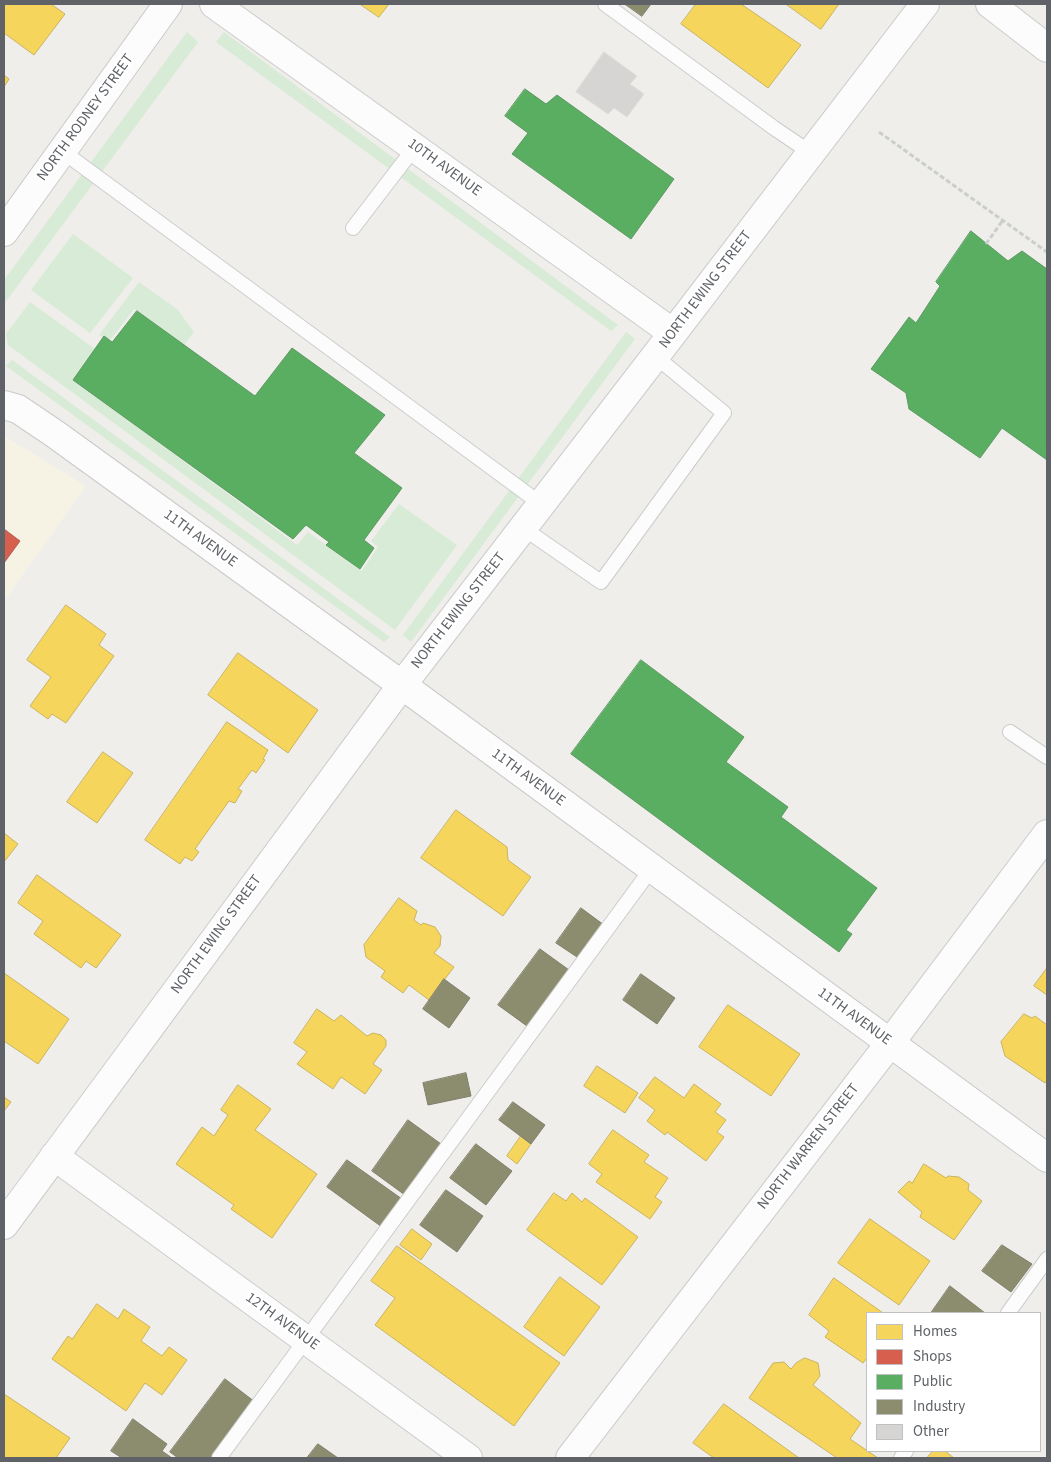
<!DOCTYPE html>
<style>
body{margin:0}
#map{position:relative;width:1051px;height:1462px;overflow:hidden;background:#efeeea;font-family:"Source Sans 3",sans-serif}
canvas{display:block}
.frame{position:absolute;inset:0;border:5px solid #5f6368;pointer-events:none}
.legend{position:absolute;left:866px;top:1312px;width:175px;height:140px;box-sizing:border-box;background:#fff;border:1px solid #bfc1c3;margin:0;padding:6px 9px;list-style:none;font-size:15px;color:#5f6368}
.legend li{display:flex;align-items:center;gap:10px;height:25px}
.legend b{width:25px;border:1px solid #bfc1c3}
</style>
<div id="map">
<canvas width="1051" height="1462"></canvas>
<div class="frame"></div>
<ul class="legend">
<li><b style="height:14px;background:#f6d55c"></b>Homes</li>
<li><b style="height:14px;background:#d6604d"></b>Shops</li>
<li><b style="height:14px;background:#5aae61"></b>Public</li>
<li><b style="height:14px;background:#8c8c6e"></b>Industry</li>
<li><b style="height:14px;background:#d6d5d3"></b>Other</li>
</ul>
</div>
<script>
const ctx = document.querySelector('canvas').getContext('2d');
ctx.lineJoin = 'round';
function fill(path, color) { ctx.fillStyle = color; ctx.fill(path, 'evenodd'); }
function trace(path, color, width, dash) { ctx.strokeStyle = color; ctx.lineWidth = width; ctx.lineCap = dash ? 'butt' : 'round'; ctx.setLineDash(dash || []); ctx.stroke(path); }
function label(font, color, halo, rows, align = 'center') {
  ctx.font = font + ' "Source Sans 3",sans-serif'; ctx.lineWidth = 5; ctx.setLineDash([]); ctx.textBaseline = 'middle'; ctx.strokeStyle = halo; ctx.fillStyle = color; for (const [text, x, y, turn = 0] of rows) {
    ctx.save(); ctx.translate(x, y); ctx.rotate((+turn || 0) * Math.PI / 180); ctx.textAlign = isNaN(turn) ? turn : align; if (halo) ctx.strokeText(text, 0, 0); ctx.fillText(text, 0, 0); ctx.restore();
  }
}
fill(new Path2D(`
 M4,436l82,50 -82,115z`), '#f7f3e4');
fill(new Path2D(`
 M187,32l11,10 -194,262v-24z
 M224,32l394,293 -7,6 -395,-289z
 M73,234l60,44 -43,55 -59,-43z
 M139,282l38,27 17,23 -10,13 -50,-36 -22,29 -19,14 -19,28 223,165 11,-13 54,39 16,-24 -7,-6 28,-37 58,41 -62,85 -387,-285 -2,-11 24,-32 65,47 8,-12 -4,-2z
 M626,332l9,7 -224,303 -8,-7z
 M12,360l378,277 -6,5 -378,-276z`), '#d8ebd6');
const homes = new Path2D(`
 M4,4h47l14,10 -31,41 -30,-22z
 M360,4h29l-10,13z
 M696,4h45l60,41 -33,43 -87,-64z
 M786,4h53l-18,25z
 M4,75l5,4 -5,8z
 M66,605l40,29 -7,11 15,11 -48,67 -14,-9 -4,5 -18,-13 21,-29 -24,-17z
 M238,653l80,57 -30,43 -80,-58z
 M227,722l41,28 -5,9 2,1 -9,13 -4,-3 -14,19 4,2 -7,12 -6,-2 -34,48 4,3 -7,9 -7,-4 -5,7 -35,-24z
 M103,752l30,21 -36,50 -30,-21z
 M456,810l51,37 1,13 23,17 -28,39 -82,-58z
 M4,833l14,11 -14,18z
 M37,875l84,60 -25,33 -10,-7 -5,7 -47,-34 9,-13 -25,-18z
 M399,898l18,13 -3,9 7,5 2,-2 12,4 6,9 -1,10 -6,7 20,14 -25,33 -20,-15 -6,8 -22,-16 4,-6 -19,-14 -2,-12z
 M1047,968v27l-13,-9z
 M4,973l65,46 -31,45 -34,-23z
 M728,1005l72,49 -29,42 -72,-49z
 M317,1009l17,12 7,-6 26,21 6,-3 8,2 5,5v6l-13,18 9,6 -17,24 -24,-17 -8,12 -36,-25 10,-12 -13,-9z
 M1024,1014l8,4 3,-2 12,9v55l-2,3 -40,-27 -4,-14z
 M597,1066l41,27 -13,20 -41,-27z
 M655,1077l29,21 10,-14 27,20 -6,8 11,8 -9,12 7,5 -18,24 -39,-29 -2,3 -18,-14 8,-11 -16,-12z
 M238,1085l33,24 -16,21 62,44 -45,64 -41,-29 3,-4 -58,-41 26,-37 12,9 14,-21 -7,-5z
 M4,1097l7,5 -7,9z
 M613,1130l36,25 -5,7 24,16 -13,19 7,5 -12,17 -54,-37 6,-8 -13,-10z
 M521,1136l10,8 -14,20 -10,-8z
 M924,1164l22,14 2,-2 11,1 10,7 -1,6 14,11 -28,39 -34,-23 2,-5 -24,-20 11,-11 3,2z
 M554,1193l12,8 6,-8 10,9 3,-4 53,39 -36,48 -75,-55z
 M870,1219l60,42 -31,44 -61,-42z
 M412,1229l20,15 -11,16 -21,-15z
 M397,1246l163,117 -46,63 -139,-101 20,-27 -24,-17z
 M560,1277l40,30 -36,49 -40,-29z
 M834,1278l49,35h-16v45l-4,5 -38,-26 4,-6 -20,-16z
 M97,1304l21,15 6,-10 26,18 -9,14 21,15 7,-9 18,13 -25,35 -17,-12 -19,28 -74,-52 16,-23 4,3z
 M805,1358l13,5 2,13 -7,9 48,38 -11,16 28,19h-41l-88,-60 24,-35 11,-1 7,7 5,-6z
 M4,1394l66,44 -14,20h-52z
 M724,1404l75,54h-85l-21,-15z
 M933,1451h12l9,7h-27z`);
fill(homes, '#f6d55c');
trace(homes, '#c9b360', 1);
const shops = new Path2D(`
 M4,529l16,12 -16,22z`);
fill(shops, '#d6604d');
trace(shops, '#b26155', 1);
const public = new Path2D(`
 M525,89l21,15 11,-9 117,84 -43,60 -119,-85 16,-21 -23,-17z
 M971,231l37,30 14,-10 25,18v191l-45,-32 -22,30 -71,-49 -3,-16 -35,-24 38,-52 7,6 24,-37 -4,-4z
 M137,311l118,85 37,-48 93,67 -31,38 48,35 -38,52 10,8 -14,21 -34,-24 3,-3 -23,-17 -13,14 -220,-159 31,-44 8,6z
 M641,660l103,77 -18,25 62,45 -7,10 96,71 -31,42 6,4 -13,18 -268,-198z`);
fill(public, '#5aae61');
trace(public, '#5c9863', 1);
const industry = new Path2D(`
 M625,4h26l-9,12z
 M581,908l23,17 -24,34 -24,-16z
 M540,949l29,21 -42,56 -29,-21z
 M641,974l34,24 -18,26 -34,-24z
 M444,979l26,19 -21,30 -26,-19z
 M466,1073l5,23 -43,9 -5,-22z
 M513,1102l32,23 -14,19 -32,-24z
 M408,1120l33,24 -36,51 -33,-24z
 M476,1144l36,27 -26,34 -36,-27z
 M347,1160l55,39 -20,28 -55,-40z
 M446,1190l37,26 -26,36 -37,-27z
 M1002,1245l30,19 -21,28 -29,-21z
 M950,1286l35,27h-54z
 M225,1379l30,23 -42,56h-35l-8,-6z
 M133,1419l34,25 -5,7 10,7h-50l-11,-7z
 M318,1444l20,14h-31z`);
fill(industry, '#8c8c6e');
trace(industry, '#7e806c', 1);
const building = new Path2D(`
 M604,52l33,24 -7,8 14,10 -17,23 -13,-9 -6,6 -32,-22z`);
fill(building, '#d6d5d3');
trace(building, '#deddd9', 1);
const lane = new Path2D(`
 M605,4l169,124 37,25
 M62,151l479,353
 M353,228l62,-81
 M523,528l78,54 123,-169 -69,-57
 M1010,732l37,25
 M1008,1313l39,-54
 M219,1458l433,-590
 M901,1458l5,-7`);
const street = new Path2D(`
 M214,4l459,329
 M990,4l57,44
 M54,1156l414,302
 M4,1225l398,-540 271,-352 252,-329
 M570,1458l320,-415 157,-209`);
const secondary = new Path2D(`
 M4,232l164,-228
 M4,405l14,4 37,25 347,251 645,473`);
trace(lane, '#cbcccc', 16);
trace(street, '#cbcccc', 30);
trace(secondary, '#cacacb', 30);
trace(new Path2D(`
 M879,132l168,120
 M986,244l17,-24`), '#cacfcc', 3, [5, 2.5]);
trace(lane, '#fdfcfc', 14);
trace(street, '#fdfcfc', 28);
trace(secondary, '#fdfcfc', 28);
label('15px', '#5f6368', '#fff', [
 ["NORTH RODNEY STREET",86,118,-54],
 ["10TH AVENUE",444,168,36],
 ["NORTH EWING STREET",706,290,-53],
 ["11TH AVENUE",200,539,36],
 ["NORTH EWING STREET",459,611,-52],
 ["11TH AVENUE",528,778,36],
 ["NORTH EWING STREET",217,935,-54],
 ["11TH AVENUE",854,1017,36],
 ["NORTH WARREN STREET",809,1147,-52],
 ["12TH AVENUE",282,1322,36]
]);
</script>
